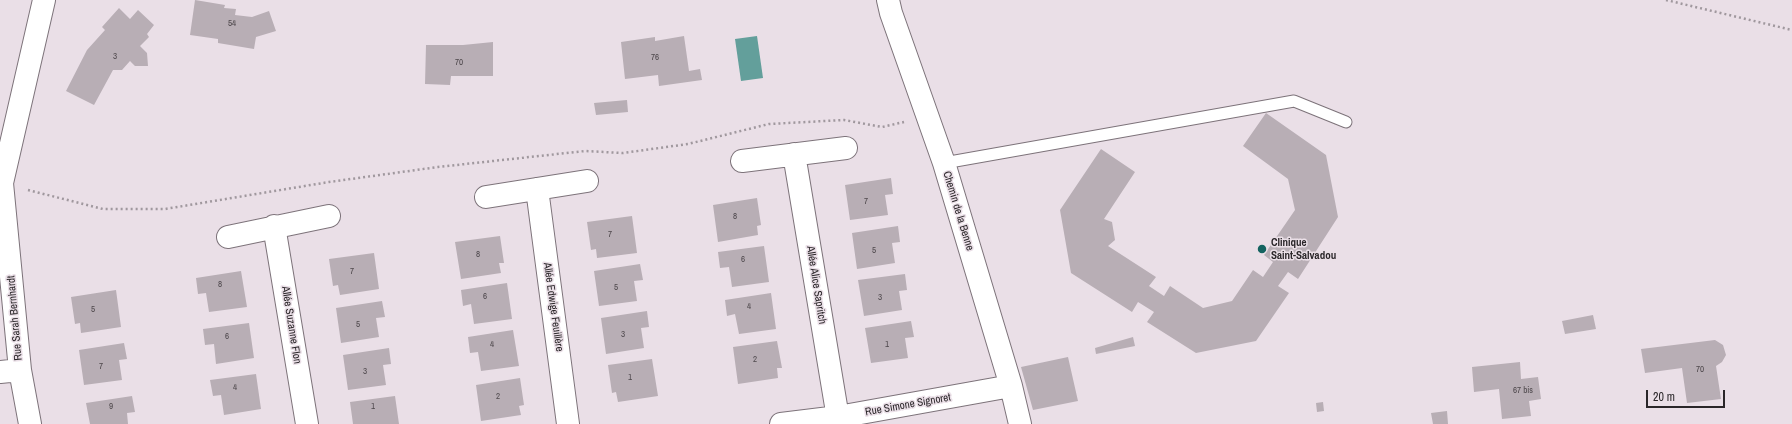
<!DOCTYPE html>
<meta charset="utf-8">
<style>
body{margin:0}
#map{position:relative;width:1792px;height:424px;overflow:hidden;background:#eadfe7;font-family:"Archivo Narrow",sans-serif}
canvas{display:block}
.scale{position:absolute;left:1646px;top:390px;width:79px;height:18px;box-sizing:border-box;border:2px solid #2a2629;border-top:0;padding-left:5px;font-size:12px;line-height:14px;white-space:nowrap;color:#2a2629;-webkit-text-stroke:3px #eadfe7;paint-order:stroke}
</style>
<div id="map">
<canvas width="1792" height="424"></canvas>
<div class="scale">20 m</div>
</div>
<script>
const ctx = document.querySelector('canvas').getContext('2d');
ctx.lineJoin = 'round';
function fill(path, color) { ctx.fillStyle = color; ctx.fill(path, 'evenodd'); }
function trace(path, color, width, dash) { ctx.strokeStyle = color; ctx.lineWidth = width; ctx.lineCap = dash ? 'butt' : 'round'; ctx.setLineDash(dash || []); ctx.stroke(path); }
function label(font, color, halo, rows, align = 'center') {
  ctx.font = font + ' "Archivo Narrow",sans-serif'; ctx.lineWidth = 3; ctx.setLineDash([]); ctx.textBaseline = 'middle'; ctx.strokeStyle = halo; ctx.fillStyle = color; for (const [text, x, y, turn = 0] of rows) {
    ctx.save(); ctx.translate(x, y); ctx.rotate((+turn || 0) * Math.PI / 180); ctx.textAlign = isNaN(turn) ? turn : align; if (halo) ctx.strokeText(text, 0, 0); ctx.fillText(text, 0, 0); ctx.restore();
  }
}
fill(new Path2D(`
 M757,36l6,42 -22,3 -6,-42z`), '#639f9b');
fill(new Path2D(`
 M195,0l30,5 -1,3 12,1 -1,6 17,2 17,-6 7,20 -20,6 -2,12 -36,-6v-4l-28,-4z
 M119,8l11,11 8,-9 16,15 -7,9 2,3 -9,9 7,7 1,13h-13l-5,-5 -8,9h-9l-19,35 -28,-14 21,-41 18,-20 -3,-3z
 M684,36l5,35 11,-2 2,11 -43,6 -1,-11 -33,4 -4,-37 34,-5v4z
 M493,42v34h-42l-1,9 -25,-1 1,-39h37z
 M627,100l1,12 -32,3 -2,-12z
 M1266,113l60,42 12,62 -40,62 -10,-7 -10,14 11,7 -33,48 -60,12 -49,-31 7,-10 -16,-10 -6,10 -61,-39 -11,-63 41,-61 34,23 -31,47 8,3 3,18 -7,6 48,31 -7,9 15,10 6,-10 33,22 29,-7 21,-31 10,7 10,-15 -9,-7 31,-45 -7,-31 -45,-33z
 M891,178l2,16 -8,1 3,20 -38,5 -5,-35z
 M757,198l4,27 -4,1 1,9 -40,7 -5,-37z
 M632,216l5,37 -40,5 -1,-9 -5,1 -4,-28z
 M898,226l2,16 -8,1 3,20 -38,6 -5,-36z
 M500,236l4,27h-5l2,10 -40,6 -6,-37z
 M764,246l5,36 -37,5 -3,-20 -9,1 -2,-16z
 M374,253l5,36 -39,6 -2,-10 -5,1 -4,-27z
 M640,264l3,16 -9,1 3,20 -38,5 -5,-35z
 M241,271l6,36 -38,5 -3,-19 -8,1 -2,-16z
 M905,274l2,16 -8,1 3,19 -38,6 -6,-36z
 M507,283l5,36 -38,5 -3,-20 -8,2 -2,-16z
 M116,290l5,37 -40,6 -1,-10 -5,1 -4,-27z
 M771,293l5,36 -37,5 -4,-20 -8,2 -2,-16z
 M382,301l3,16 -9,1 3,19 -38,6 -5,-35z
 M647,311l2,16 -8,1 3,20 -38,6 -5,-36z
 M1593,315l3,14 -31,5 -3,-13z
 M911,321l3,16 -9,1 3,20 -37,5 -6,-35z
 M249,323l5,35 -38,6 -2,-20 -9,1 -2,-16z
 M513,330l6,36 -38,5 -3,-19 -8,1 -2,-16z
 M1133,337l2,9 -39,8 -1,-6z
 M1715,340l8,5 3,10 -4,7 -6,4 5,33 -34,4 -5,-35 -37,5 -4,-24z
 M777,341l5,27h-5l1,10 -40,6 -5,-37z
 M124,343l3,16 -8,1 3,20 -38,5 -5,-35z
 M389,348l2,16 -8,1 3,20 -38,5 -5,-35z
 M1068,357l10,44 -45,9 -12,-43z
 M652,359l6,37 -40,6 -2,-10 -4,1 -4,-28z
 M1520,362l1,17 17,-2 3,22 -12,2 2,15 -29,3 -3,-30 -25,3 -2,-25z
 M256,374l5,35 -37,6 -3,-20 -8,1 -3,-16z
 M520,378l4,27 -5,1 2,9 -40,6 -5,-36z
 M132,396l3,16 -8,1 1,11h-38l-4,-21z
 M395,396l4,28h-46l-3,-22z
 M1323,402l1,9 -7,1 -1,-9z
 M1447,411l1,13h-15l-2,-11z`), '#b8aeb5');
const service = new Path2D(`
 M944,163l350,-62 52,21`);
const minor = new Path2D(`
 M888,0l3,13 53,150 67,223 9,38
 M794,154l45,270
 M742,161l104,-13
 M537,189l31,235
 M486,197l101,-16
 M274,226l33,198
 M228,237l101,-21
 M0,372l20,-2
 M30,424l-10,-54 -18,-187 42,-183
 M781,424l57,-7 173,-31`);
trace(service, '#7d737a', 13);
trace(minor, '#7d737a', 24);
trace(new Path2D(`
 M1666,0l126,30
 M28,190l75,19h62l164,-27 109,-15 147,-16 38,2 65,-9 81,-20 75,-4 38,7 22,-5`), '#a0989e', 2.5, [2, 3]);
trace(service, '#fff', 11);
trace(minor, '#fff', 22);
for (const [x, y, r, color] of [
 [1262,249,5,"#146360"]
]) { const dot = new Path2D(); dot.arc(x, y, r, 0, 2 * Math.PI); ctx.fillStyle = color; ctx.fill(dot); trace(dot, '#eadfe7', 1.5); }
label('9px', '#4e484c', null, [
 ["54",232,24],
 ["3",115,57],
 ["76",655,58],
 ["70",459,63],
 ["7",866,202],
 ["8",735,217],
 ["7",610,235],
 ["5",874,251],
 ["8",478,255],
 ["6",743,260],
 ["7",352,272],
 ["8",220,285],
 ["5",616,288],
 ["6",485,297],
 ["3",880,298],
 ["4",749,307],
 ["5",93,310],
 ["5",358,325],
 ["3",623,335],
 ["6",227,337],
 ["4",492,345],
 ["1",887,345],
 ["2",755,360],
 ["7",101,367],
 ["70",1700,370],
 ["3",365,372],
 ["1",630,378],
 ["4",235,388],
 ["67 bis",1523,391],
 ["2",498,397],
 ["9",111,407],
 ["1",373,407]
]);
label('11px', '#2a2629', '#eadfe7', [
 ["Chemin de la Benne",958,211,73],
 ["Allée Alice Sapritch",816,285,81],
 ["Allée Edwige Feuillère",553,307,82],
 ["Rue Sarah Bernhardt",15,318,-95],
 ["Allée Suzanne Flon",291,325,81],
 ["Rue Simone Signoret",908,405,-10]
]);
label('bold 11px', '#2a2629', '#eadfe7', [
 ["Clinique",1271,243],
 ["Saint-Salvadou",1271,256]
], 'left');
</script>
